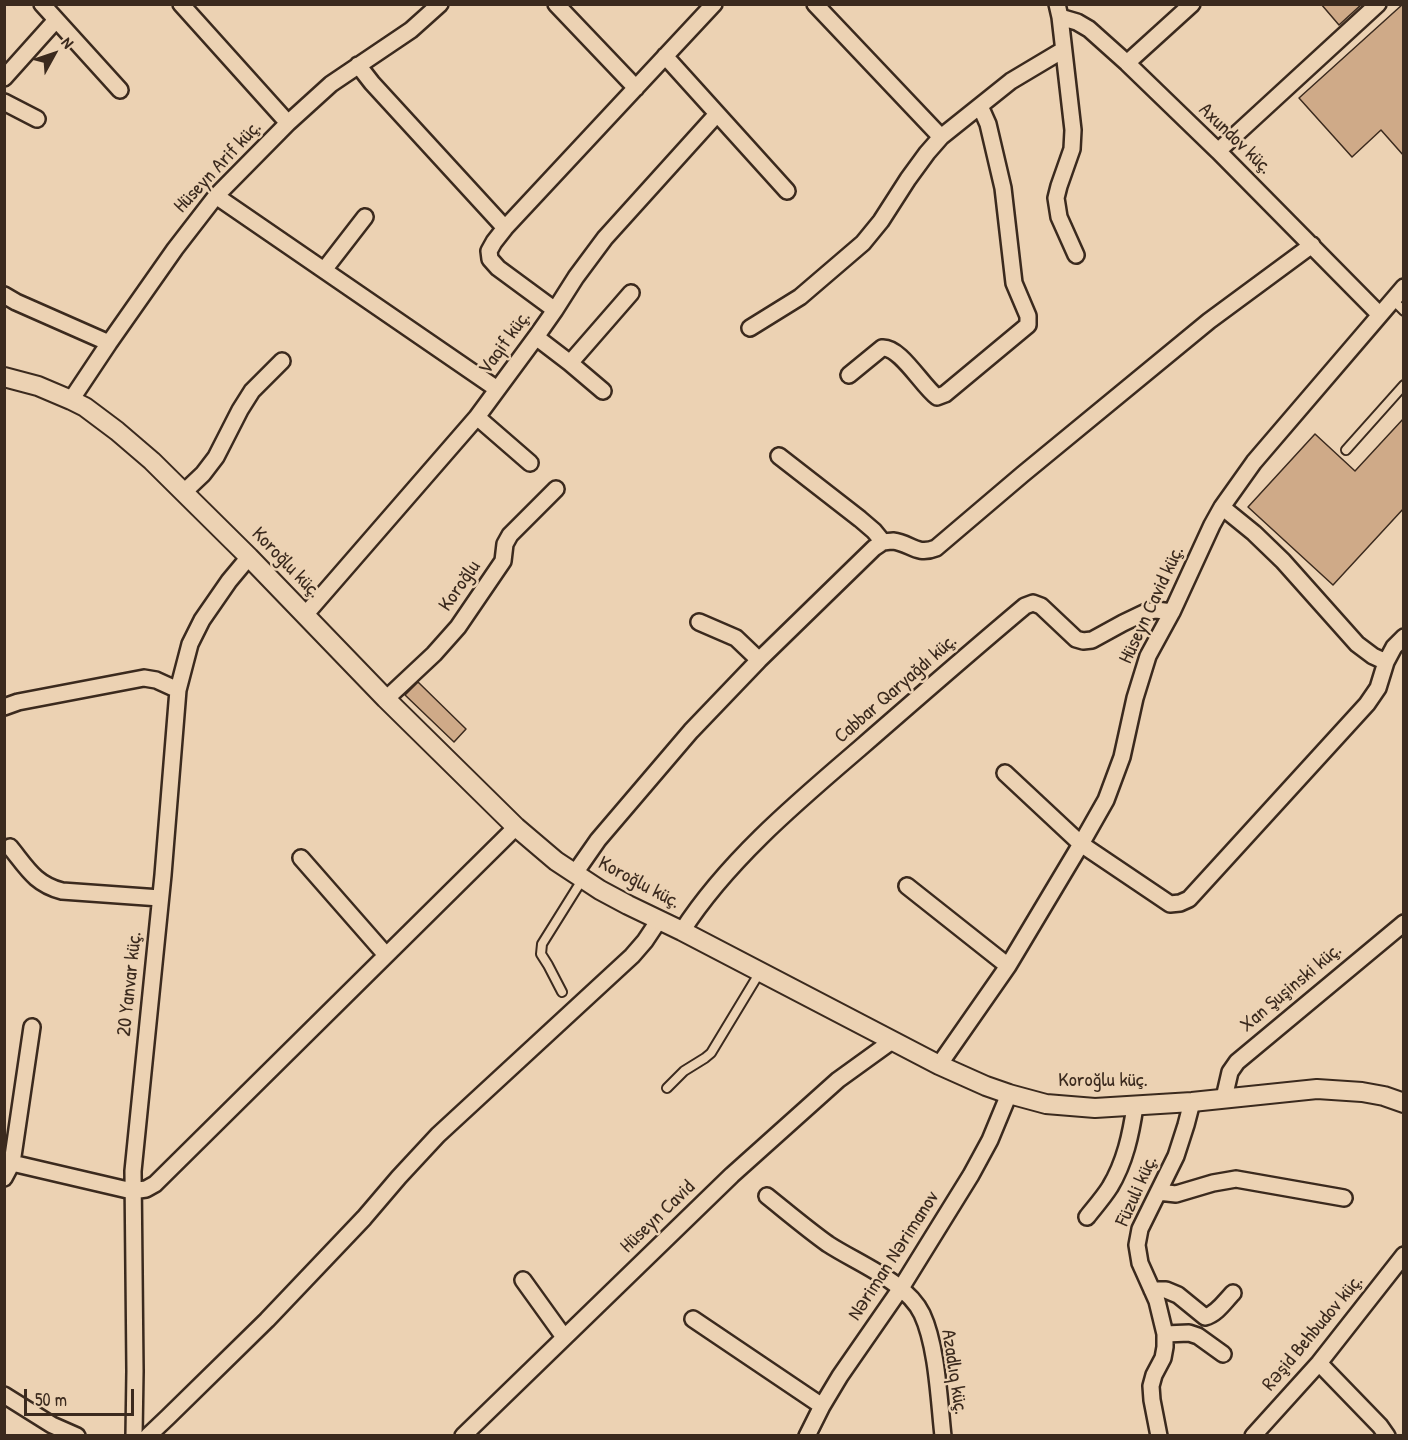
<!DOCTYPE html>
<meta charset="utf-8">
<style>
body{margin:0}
#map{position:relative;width:1408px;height:1440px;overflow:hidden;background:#ecd2b3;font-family:"Patrick Hand",sans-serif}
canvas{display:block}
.frame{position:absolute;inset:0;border:6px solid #3b2a1e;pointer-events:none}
.north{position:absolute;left:24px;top:24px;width:60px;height:60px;-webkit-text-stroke:4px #ecd2b3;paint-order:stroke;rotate:50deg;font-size:16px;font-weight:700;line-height:24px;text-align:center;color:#3b2a1e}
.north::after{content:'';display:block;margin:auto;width:21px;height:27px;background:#3b2a1e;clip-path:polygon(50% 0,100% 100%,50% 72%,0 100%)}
.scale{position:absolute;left:24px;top:1389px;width:110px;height:27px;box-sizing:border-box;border:3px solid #3b2a1e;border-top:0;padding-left:8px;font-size:18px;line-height:21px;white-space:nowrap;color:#3b2a1e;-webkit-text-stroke:4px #ecd2b3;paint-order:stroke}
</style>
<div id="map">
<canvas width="1408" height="1440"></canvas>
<div class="frame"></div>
<div class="north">N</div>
<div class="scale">50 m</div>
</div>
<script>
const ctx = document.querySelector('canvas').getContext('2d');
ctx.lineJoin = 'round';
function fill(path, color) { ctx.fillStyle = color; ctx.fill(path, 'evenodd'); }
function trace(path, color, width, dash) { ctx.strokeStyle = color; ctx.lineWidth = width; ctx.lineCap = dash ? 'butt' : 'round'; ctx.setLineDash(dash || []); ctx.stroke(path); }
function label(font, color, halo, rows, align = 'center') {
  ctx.font = font + ' "Patrick Hand",sans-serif'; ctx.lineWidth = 5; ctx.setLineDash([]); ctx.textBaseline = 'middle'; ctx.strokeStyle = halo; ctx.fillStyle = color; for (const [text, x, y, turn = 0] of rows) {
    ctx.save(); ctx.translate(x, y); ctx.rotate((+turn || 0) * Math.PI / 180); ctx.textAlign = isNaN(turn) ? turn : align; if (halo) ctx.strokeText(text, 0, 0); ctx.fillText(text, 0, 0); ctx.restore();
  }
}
const building = new Path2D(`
 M1321,4h41l-23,21z
 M1403,4l1,152 -23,-26 -29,27 -53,-59z
 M1404,418v90l-71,77 -85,-78 67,-73 40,37z
 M418,682l48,47 -12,13 -49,-47z`);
fill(building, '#cfaa88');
trace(building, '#3b2a1e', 1.5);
const service = new Path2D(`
 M1392,299l12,12
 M1346,450l58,-65
 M562,992l-14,-27 -7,-11 1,-10 40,-64
 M667,1088l17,-17 21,-13 6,-5 49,-81`);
const minor = new Path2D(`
 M42,4l78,86
 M181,4l107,119
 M556,4l80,84
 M815,4l126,133
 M1057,4l3,13 17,5 12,7 38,34 91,88 161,163
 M1060,17l13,113 -1,19 -13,37 -3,12 3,19 17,38
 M665,56l122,135
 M1127,63l65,-59
 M358,65l14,18 133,145
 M4,78l52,-58
 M4,102l33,17
 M1218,151l160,-147
 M216,196l281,193
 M324,270l41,-53
 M4,295l12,7 93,41
 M555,310l21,-33 29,-39 112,-124
 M750,328l50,-31 63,-54 18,-22 27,-42 19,-26 14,-16 70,-56 52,-31
 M536,337l34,26 33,28
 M570,363l61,-70
 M849,375l33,-27c18,-2 40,38 55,49l8,-3 83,-69v-9l-14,-33 -11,-95 -15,-64 -8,-18
 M71,400l38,-57 66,-94 41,-53 72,-73 43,-39 80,-54 29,-26
 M477,417l53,46
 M779,456l81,63 14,12 9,11c4,0 7,-1 10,-1 18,2 23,15 43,7l87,-74 186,-153 103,-76
 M184,492l19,-18 13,-17 24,-47 12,-19 30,-30
 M1222,507l32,26 29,28 74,83 16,12 13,6
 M305,615l172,-198 59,-80 19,-27 -57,-42 -8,-9 -1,-8 5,-9 11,-14 209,-224
 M699,622l37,16 23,22
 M386,699l48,-45 24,-27 45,-66 2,-17 5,-9 46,-46
 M4,707l14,-5 126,-24 12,2 22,10
 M1005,773l76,71 89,60 10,-1 9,-4 178,-195 11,-16 8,-26 8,-15 10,-10
 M10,847c17,21 25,37 52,44l98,7
 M301,858l85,97
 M575,873l23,-33 93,-109 68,-71 115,-112 9,-6
 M907,886l101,80
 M682,931c45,-70 114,-128 177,-182 55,-48 110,-96 166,-143l8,-3 8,3 35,33 7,2 9,-1 31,-17 23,-11 10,-2 16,2
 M939,1065l69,-99 73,-122 25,-44 16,-43 13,-59 13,-42 24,-44 40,-87 10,-18 32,-45 150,-175
 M1224,1098l6,-26 7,-10 167,-139
 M12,1163l120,28 14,-2 9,-5 361,-357
 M4,1178l8,-15 20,-136
 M1158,1192l18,2 37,-11 23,-4 108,19
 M767,1196c20,16 40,33 61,48 29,19 79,38 94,70 15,32 17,86 21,122
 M1087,1217c7,-9 16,-19 23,-30 15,-25 21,-53 25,-81
 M523,1280l41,57
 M1152,1290h14l12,5 27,22c12,-3 20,-16 28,-24
 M693,1319l129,87
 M1165,1334l24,-1 9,3 25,18
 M1319,1363l61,63 7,10
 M4,1395l48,30 25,11
 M134,1436l1,-65 -2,-200 30,-296 15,-185 12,-46 12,-24 27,-39 20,-24
 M148,1436l20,-19 99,-97 97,-102 35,-41 39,-42 194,-179 13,-15 14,-21
 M463,1436l269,-261 106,-95 54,-39
 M807,1436l15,-30 18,-30 61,-88 70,-113 19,-35 19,-46
 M1159,1436l-7,-36 -1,-14 3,-11 9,-17 2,-11v-13l-8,-33 -17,-38 -3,-18 3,-16 36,-73 10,-31 6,-23
 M1253,1436l66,-73 85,-108`);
const tertiary = new Path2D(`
 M4,377l34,9 33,14 14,7 32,24 35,30 97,96 137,142 130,128 40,34 44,29 28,15 54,26 257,134 47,21 23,8 37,10 49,4 97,-6 125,-13 45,3 22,4 20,7`);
trace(service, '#3b2a1e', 12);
trace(minor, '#3b2a1e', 20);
trace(tertiary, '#3b2a1e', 22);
trace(service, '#ecd2b3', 8);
trace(minor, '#ecd2b3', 15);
trace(tertiary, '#ecd2b3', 18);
label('20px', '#3b2a1e', '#ecd2b3', [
 ["Axundov küç.",1235,139,44],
 ["Hüseyn Arif küç.",218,167,-47],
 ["Vaqif küç.",505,343,-54],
 ["Koroğlu küç.",286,563,46],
 ["Koroğlu",460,586,-55],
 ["Hüseyn Cavid küç.",1152,605,-65],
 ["Cabbar Qaryağdı küç.",896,689,-41],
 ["Koroğlu küç.",639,883,28],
 ["20 Yanvar küç.",130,984,-84],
 ["Xan Şuşinski küç.",1291,988,-40],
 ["Koroğlu küç.",1103,1081],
 ["Füzuli küç.",1137,1191,-66],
 ["Hüseyn Cavid",658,1217,-44],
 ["Nəriman Nərimanov",894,1256,-57],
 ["Rəşid Behbudov küç.",1313,1333,-50],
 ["Azadlıq küç.",954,1372,81]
]);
</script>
